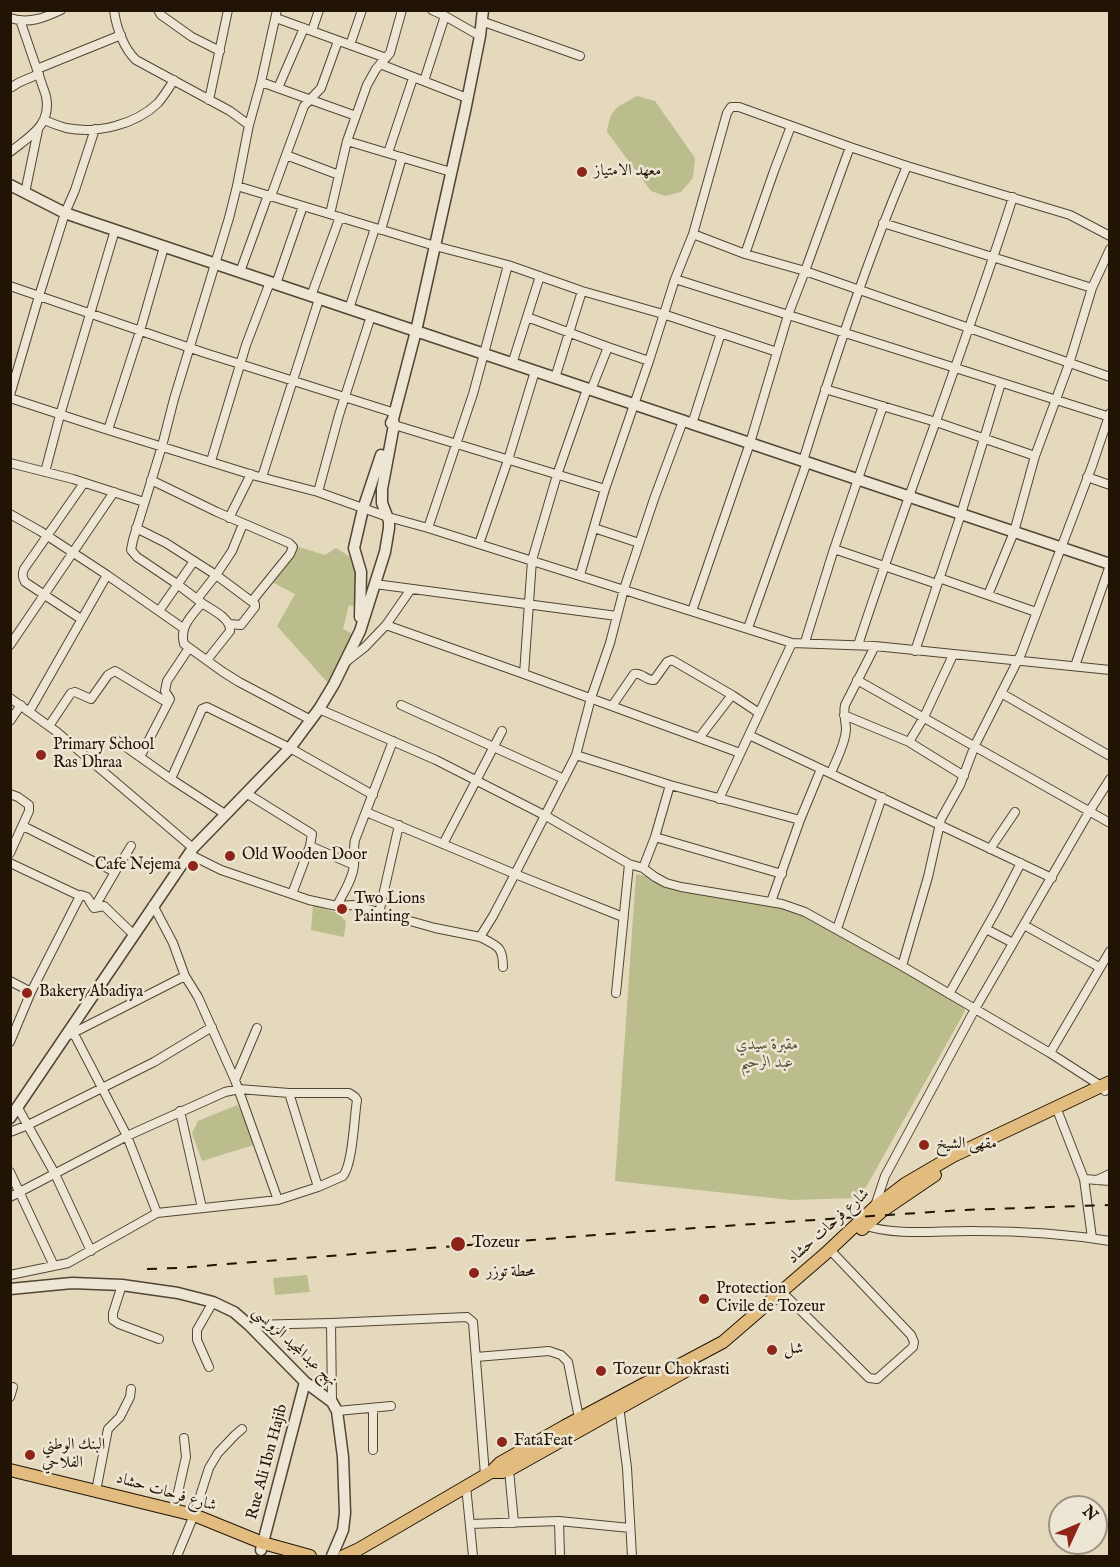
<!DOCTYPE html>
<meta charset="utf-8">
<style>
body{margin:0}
#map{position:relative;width:1120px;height:1567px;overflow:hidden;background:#e4d9bd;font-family:"IM FELL English",serif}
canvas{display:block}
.frame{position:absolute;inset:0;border:12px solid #221405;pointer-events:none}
.north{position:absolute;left:1048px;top:1495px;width:60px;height:60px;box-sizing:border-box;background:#ede6d4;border:2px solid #9c9281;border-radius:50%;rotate:46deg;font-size:16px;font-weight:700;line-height:24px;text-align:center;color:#221405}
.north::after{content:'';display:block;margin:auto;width:21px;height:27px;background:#8f2418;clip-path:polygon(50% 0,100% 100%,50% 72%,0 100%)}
</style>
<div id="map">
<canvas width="1120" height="1567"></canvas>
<div class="frame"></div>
<div class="north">N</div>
</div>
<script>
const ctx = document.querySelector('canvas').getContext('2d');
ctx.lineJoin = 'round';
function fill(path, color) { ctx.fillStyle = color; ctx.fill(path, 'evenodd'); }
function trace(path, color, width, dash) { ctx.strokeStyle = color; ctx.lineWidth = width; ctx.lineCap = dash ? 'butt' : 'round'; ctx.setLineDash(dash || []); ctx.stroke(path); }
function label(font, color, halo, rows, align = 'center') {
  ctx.font = font + ' "IM FELL English",Amiri,serif'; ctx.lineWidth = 5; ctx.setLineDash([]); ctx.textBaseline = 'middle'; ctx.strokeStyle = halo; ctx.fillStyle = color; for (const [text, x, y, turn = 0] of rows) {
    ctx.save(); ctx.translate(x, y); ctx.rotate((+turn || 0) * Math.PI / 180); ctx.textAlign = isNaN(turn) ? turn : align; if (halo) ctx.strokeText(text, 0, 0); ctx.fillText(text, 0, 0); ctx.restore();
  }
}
fill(new Path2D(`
 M637,96l18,5 40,57 -2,20 -12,14 -16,4 -14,-5 -44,-59c4,-25 9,-24 30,-36z
 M299,547l26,8 11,-7 24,15 -1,45 -10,-3 -6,24 12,6 -27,48 -51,-57 18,-32 -25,-13z
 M636,874l158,33 169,96 2,8 -105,187 -69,2 -176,-19z
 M313,905l27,9 2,4 4,3 -2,16 -33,-7z
 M237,1105l8,11 9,29 -52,16 -10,-28 6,-12z
 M307,1275l3,17 -35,3 -2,-17z`), '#bcbd8c');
const minor = new Path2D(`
 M114,10c2,17 10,39 22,50l94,51 19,14
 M158,10l3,5 31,22 28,14
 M277,10l-16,72 -12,43 -12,61 -8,32 -55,181 -12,47 -29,94 -2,10 6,7 40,27 25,19c-10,12 -23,24 -18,41l39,28 16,10 72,38
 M432,10l13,6 35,20
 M10,18c19,6 34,0 51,-8
 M276,18l110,40
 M481,21l99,35
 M312,31l7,-21
 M350,45l12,-35
 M380,64l87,34
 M37,69l84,-34
 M424,81l21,-65
 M261,82l95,34
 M10,88l10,-6 19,-8
 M278,88l26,-60
 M209,100l19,-90
 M44,120c7,3 15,6 22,8 31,6 69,-3 92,-25 6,-7 11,-15 16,-23
 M347,141l104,31
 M10,152c20,-16 42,-27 36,-56l-26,-76
 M388,153l25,-75
 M286,155l53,20
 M237,186l198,60 73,19 74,26 81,23 114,38
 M25,193l13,-63
 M271,196l33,-90 17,-18 17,-47
 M330,214l17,-73 20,-56 9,-16 14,-16 12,-43
 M883,223l209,65
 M381,230l21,-73
 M693,234l52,20 60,17 45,-124
 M745,254l29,-83 17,-45
 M240,272l28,-77
 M675,279l435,138
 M276,284l27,-78
 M10,286l195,67 190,60
 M311,296l29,-79
 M349,309l26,-81
 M527,317l81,30 41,14
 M512,364l28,-88
 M555,378l27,-87
 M587,389l-30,86 -25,85 -8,114 175,64 33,-43
 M825,389l111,33 99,34
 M591,390l17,-43
 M10,395l29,-99 26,-83 10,-23 20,-61
 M10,398l98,32 32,-99 24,-84
 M391,424l214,65
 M692,424l29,-91
 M108,430l148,46 62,16 70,25 40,11 364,115 83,3 235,24
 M211,461l35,-116 24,-63
 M803,461c31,-100 63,-199 104,-295
 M10,463l63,16 71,23
 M45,472l15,-57 55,-185
 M262,477l57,-178
 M1087,477l23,8
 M151,480l66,32 72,31 4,4 -3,7 -38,47
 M318,492l21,-77 32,-99
 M10,514l30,17 67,44 -78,137
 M229,518l22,-44
 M136,528l30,15 50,32 16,-24 11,-27
 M428,528l45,-134 35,-129
 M594,528l45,15
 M479,544l29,-84 27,-89
 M834,549l103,35
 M107,575l76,53
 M580,575l25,-86 44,-128 26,-82 18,-45 34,-121 4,-6h8l111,40 57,19 163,49 40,21
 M939,578l97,34
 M375,584l242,32
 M988,595l26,-63 21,-76 34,-92 23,-76 18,-39
 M197,599l19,-24 39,29v3l-14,18 -11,-1
 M202,603c10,7 29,15 28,28l-23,29
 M159,611l35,-50
 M692,611l58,-168 38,-128 17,-44 305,106
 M81,619l-56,-37c-3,-5 -3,-8 -1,-13l60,-86
 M386,625l25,-36
 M748,628l59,-166
 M805,642l29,-93 49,-143
 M10,645l104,-153
 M858,645c49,-150 107,-297 155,-448
 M915,651l46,-137 40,-131
 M347,661l18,-14 21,-22 138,49
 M1075,666l35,-101
 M857,680l253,143
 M1001,693l109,63
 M10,698l47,34 136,116
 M401,705l163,74
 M612,706l22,-32c8,-2 12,7 20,6l13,-18 5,-2 60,35 27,18
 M319,709l117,51 110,56 83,48 14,4 12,9 11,6 15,4 101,17 23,8 97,54 148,87 51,33 4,5
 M844,715l65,27 55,34
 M10,721l11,-16
 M49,726l22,-33 4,-1 16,7 17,-24 7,-4 53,32
 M749,735l303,143
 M699,738l41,15
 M116,740l55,39 54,35
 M909,742l15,-25 29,-62
 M576,755l94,30 130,35
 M140,757l30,-58 -5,-8 2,-10 22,-33
 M831,773c5,-13 14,-28 15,-43 0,-8 -3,-16 -1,-25l30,-59
 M171,779l28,-63 3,-7 5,-2 83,41 83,47
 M246,793l66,41 -2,12 -18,48
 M10,794l8,3 11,8v6l-19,42
 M719,799l73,-156
 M366,812l149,62 108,43
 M23,826l92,46 -21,36
 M655,837l127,37
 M443,844l59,-113
 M310,846l44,19
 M990,849l25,-37
 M189,854l32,16 88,30 28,6 16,-1 82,23 45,9
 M10,863l70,33
 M643,868l12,-31 15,-52
 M115,872l16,-26
 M771,902l29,-82 21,-51
 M153,905l20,38 12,33 13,21 37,83 43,120
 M337,906c6,-13 16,-27 17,-41 1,-9 -1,-17 1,-25l38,-99
 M379,913l20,-88
 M1024,925l75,42
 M837,929l45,-132
 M986,929l27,14
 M902,966l26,-89 13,-58 19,-34 15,-40 46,-91 71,-188 18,-53
 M503,967c0,-21 -6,-21 -23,-30l13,-21 22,-42 61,-119 15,-57 19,-55 14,-54 30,-90 29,-78
 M10,981l21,11 49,-96 1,-1 6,2 7,11 10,-2 30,29
 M616,993l13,-129
 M949,994l48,-85 24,-46
 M73,1032l54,104 30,77
 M69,1035l116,-59
 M10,1042l21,-50
 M1050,1053l60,-102
 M235,1080l22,-52
 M289,1093l29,94
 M1056,1107l28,72 8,59
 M18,1108l37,66 36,77
 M180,1111l22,97
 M10,1132l18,-7 126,-63 58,-35
 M10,1172l44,94
 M1084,1179l26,2
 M1097,1180l13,-6
 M10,1197l117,-61 98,-44 14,-3 50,4h60l6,4 2,3c-3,18 -4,63 -14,76l-25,11 -40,13 -121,13 -89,50 -58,12
 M875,1206l10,-30 90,-167 114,-197 21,-33
 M863,1225c36,12 77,5 114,6 45,0 89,3 133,10
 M122,1285l-9,28v7l6,4 40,15
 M781,1291l88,87 8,1 36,-32 1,-5 -3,-7 -77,-81
 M331,1323l1,79
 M249,1325l82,-2 136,-6 6,5 12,153
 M476,1357l73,-6 12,4 7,7 11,56
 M209,1367l-12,-27v-10l16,-28
 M10,1397l3,-10
 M619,1406l8,62 5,88
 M373,1408v42
 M337,1411l54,-5
 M509,1470l5,53
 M466,1486l7,70
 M96,1491l12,-62 12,-12 10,-20 1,-8
 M174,1510l12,-53 -2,-19
 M559,1521l1,35
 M470,1524l89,-3 71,7
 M177,1556l17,-41 15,-47 9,-15 17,-18 7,-6`);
const tertiary = new Path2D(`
 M10,185l55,28 23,8 1022,343
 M391,423l2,-4 23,-88 49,-220 15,-75 3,-26
 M360,617l1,-45 -7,-24 9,-39 18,-54
 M10,1118l183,-270 97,-100 29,-39 15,-25 26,-53 25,-79 4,-24v-7l-7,-18v-14l12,-64 -1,-6
 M10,1289l62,-6 50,2 56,8 35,9 21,10 15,13 56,57 27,20 5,9 6,46 2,56 -2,17 -11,26
 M261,1550l44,-168`);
const primary = new Path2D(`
 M862,1229l20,-18 53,-36
 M10,1470l184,45 69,28 47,13
 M491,1472h11l7,-2 182,-102
 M344,1556l15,-7 132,-77 9,-9 65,-37 158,-84 102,-88 50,-47 30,-23 48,-28 157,-74`);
trace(minor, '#524533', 10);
trace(tertiary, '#524533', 13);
trace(primary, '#221405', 14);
trace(minor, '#ede6d4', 8);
trace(tertiary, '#ede6d4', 10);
trace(primary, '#e2bc7e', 12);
trace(new Path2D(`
 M147,1269l30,-1 444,-35 341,-23 148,-5`), '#221405', 2, [10, 10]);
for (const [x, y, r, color] of [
 [582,172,6,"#8f2418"],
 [41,755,6,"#8f2418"],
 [230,856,6,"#8f2418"],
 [193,866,6,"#8f2418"],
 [342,909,6,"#8f2418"],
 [27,993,6,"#8f2418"],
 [924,1145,6,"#8f2418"],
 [458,1244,8,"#8f2418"],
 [474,1273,6,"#8f2418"],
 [704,1299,6,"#8f2418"],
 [772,1350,6,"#8f2418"],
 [601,1371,6,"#8f2418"],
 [502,1442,6,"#8f2418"],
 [30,1455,6,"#8f2418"]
]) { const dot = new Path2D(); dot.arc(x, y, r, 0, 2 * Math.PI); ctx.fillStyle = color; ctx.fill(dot); trace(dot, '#ede6d4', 2); }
label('16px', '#221405', '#ede6d4', [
 ["معهد الامتياز",594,172],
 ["Primary School",53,746],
 ["Ras Dhraa",53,764],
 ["Old Wooden Door",242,856],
 ["Cafe Nejema",181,866,"right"],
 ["Two Lions",354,900],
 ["Painting",354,918],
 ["Bakery Abadiya",39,993],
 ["مقهى الشيخ",936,1145],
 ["Tozeur",472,1244],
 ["محطة توزر",486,1273],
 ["Protection",716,1290],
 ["Civile de Tozeur",716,1308],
 ["شل",784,1350],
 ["Tozeur Chokrasti",613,1371],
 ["FataFeat",514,1442],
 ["البنك الوطني",42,1446],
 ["الفلاحي",42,1464]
], 'left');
label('italic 16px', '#584f34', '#ede6d4', [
 ["مقبرة سيدي",767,1046],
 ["عبد الرحيم",767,1064]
]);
label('16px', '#221405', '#ede6d4', [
 ["شارع فرحات حشاد",829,1227,-42],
 ["نهج عبدالمجيد الرويسي",294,1347,43],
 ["Rue Ali Ibn Hajib",268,1462,-75],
 ["شارع فرحات حشاد",166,1493,16]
]);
</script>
